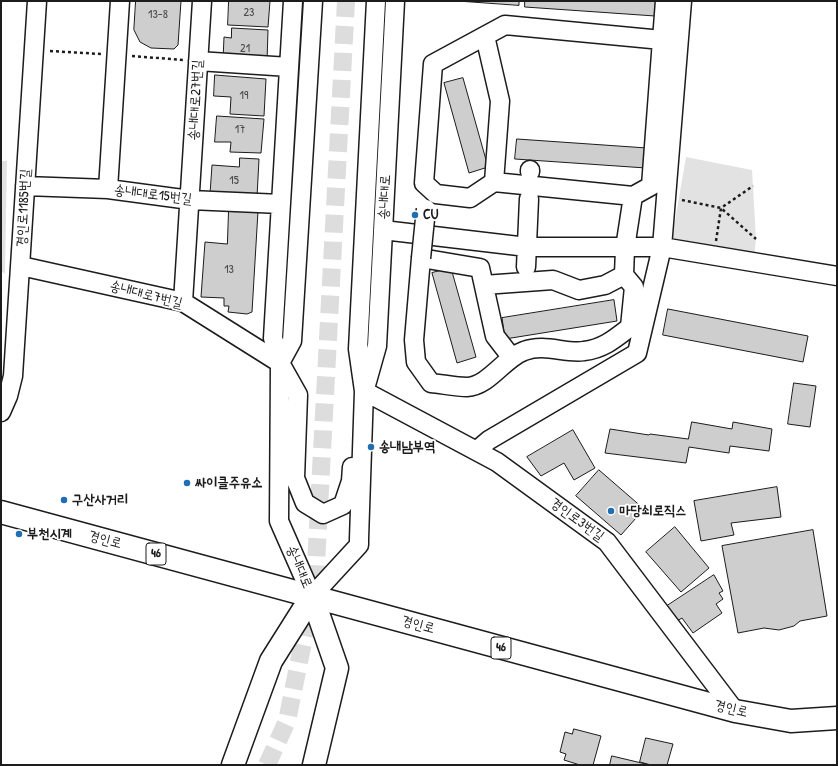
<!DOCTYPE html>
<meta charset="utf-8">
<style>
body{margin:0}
#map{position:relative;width:838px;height:766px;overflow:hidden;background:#fff;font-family:"Patrick Hand",sans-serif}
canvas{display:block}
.frame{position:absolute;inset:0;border:2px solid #1c1c1c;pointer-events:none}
</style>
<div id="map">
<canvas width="838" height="766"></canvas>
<div class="frame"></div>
</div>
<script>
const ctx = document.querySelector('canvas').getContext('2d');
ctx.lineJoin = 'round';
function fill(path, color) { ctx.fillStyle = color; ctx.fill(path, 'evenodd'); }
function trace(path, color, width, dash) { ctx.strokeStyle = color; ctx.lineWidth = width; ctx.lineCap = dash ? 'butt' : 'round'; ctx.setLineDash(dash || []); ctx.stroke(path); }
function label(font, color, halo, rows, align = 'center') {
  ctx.font = font + ' "Patrick Hand","Poor Story",sans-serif'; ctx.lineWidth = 3.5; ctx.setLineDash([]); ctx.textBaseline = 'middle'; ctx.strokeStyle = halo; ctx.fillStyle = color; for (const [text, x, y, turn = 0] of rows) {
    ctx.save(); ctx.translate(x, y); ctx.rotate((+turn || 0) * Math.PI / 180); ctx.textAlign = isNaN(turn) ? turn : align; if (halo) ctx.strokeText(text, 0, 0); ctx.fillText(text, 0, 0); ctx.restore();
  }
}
fill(new Path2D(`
 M686,157l66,13 4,69 -2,19 -83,-14z
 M1,161h6l-2,113 -4,-3z`), '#e2e2e2');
const building = new Path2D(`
 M136,1h45l-3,44 -4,4 -23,-1 -11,-6 -6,-12z
 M229,1h41l-2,26 -40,-2z
 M458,1h61v4z
 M525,1h131l-1,15 -130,-9z
 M232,28l36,2 -1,32 -44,-2 1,-23 7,1z
 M215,75l51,4 -2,37 -34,-2 1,-17 -17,-1z
 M463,78l25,89 -19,6 -25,-90z
 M217,116l47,3 -3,34 -31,-1 1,-10h-16z
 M517,139l130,9 -1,20 -131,-9z
 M240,158l19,1 -2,38 -47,-3 2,-29 27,2z
 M229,209l29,2 -6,101 -5,2 -19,-2 1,-6h-5v-8l-23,-1 4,-55 22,2z
 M451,268l25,89 -19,6 -25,-90z
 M614,300l3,21 -112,18 -3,-21z
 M668,309l140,27 -5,26 -140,-27z
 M794,383l22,3 -6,41 -22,-3z
 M692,422l40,7 1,-7 39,7 -3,22 -39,-5 -1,7 -40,-6 -3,16 -81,-10 5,-24 39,6 1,-1 38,5z
 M573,430l22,38 -21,12 -10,-17 -23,13 -14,-19z
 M599,470l45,39 -23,26 -45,-39z
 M777,487l4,30 -50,6 3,12 -33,6 -7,-40z
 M675,527l34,41 -28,24 -35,-40z
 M813,530l14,86 -27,5 -6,5 -15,4 -15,-2 -26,5 -16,-87z
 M714,575l9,16 -4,2 4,6 -7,5 6,9 -29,20 -11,-15 -5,3 -10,-15z
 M574,729l27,7 -8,29h-13l-16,-5 2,-6 -6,-2 5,-20 7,2z
 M646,738l27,6 -6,21h-16l-11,-3z
 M612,756l38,9h-40z`);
fill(building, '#cecece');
trace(building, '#1c1c1c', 1);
trace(new Path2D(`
 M267,765l20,-44 28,-138 31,-582`), '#ddd', 18, [18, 9]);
const minor = new Path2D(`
 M293,1l-20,337 7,25 -1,158 33,75 47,-51v-6l5,-148 -6,-42 18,-348
 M485,36l15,65 -6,81
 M198,61l91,6
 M530,170v2
 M25,186l83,3 82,11 91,4
 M108,189l12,-188
 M633,196l18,-10 11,-146
 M383,230l144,17h135l175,29
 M21,266l162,36 97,61 18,32 -3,83 10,25 18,11 20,-9 8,-24 1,-14
 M526,267l3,-68
 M484,285l69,-5 26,10 26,-5 19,-10
 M183,302l19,-301
 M512,358l-17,-22 -15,-68 -59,-10 -7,82 2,22 15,21c11,1 25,4 36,4 22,-1 37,-29 57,-36 21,-8 41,3 60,0 19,-2 32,-13 46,-24l4,-40 -10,-12 1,-27 8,-52 -139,-14 -24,16 -34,-4 -12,-11 9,-119 72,-39 157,15 3,-39
 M280,363l12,-22 21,-340
 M366,385l11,-39 18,-345
 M364,391l133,71 110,80 128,169
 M1,412l7,-16 5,-20 24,-375
 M476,451l13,-11 148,-87 25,-106 20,-246`);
const major = new Path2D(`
 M1,512l734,199 56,10 46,-3
 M312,596l25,72 -23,97
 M233,765l38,-104 41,-65`);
trace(minor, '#1c1c1c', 21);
trace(major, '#1c1c1c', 25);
trace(new Path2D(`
 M50,51l51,3
 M132,56l51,4
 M682,200l39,8 35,31
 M716,241l5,-33 32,-22`), '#1c1c1c', 2.5, [3, 3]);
trace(minor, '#fff', 18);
trace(major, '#fff', 22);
const minorBridge = new Path2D(`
 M421,258l5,-49`);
trace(minorBridge, '#1c1c1c', 21, []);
trace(minorBridge, '#fff', 18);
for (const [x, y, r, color] of [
 [415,215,4,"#1f6fb2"],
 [371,447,4,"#1f6fb2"],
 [187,483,4,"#1f6fb2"],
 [64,500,4,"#1f6fb2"],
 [611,511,4,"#1f6fb2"],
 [19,534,4,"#1f6fb2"]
]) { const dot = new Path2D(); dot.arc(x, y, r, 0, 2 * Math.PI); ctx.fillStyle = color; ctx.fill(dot); trace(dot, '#fff', 1.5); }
label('12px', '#484848', null, [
 ["23",249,13],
 ["13-8",158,15],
 ["21",245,49],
 ["19",244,96],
 ["17",240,130],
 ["15",234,181],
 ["13",229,270]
]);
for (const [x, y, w] of [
 [156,554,20],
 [501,648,20]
]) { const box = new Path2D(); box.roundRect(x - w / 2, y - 11, w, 22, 3); ctx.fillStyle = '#fff'; ctx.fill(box); trace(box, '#1c1c1c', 1); }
label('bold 13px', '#1c1c1c', null, [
 ["46",156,554],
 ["46",501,648]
]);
label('14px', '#1c1c1c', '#fff', [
 ["송내대로27번길",196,100,-87],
 ["송내대로15번길",153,195,7],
 ["송내대로",385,197,-87],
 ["경인로1185번길",24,208,-87],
 ["송내대로7번길",146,295,14],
 ["경인로3번길",577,520,36],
 ["경인로",105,540,15],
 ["송내대로",299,567,67],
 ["경인로",418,625,15],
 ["경인로",731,709,13]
]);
label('bold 14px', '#1c1c1c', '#fff', [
 ["CU",423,215],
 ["송내남부역",379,447],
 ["싸이클주유소",195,483],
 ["구산사거리",72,500],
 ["마당쇠로직스",619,511],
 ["부천시계",27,534]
], 'left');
</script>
